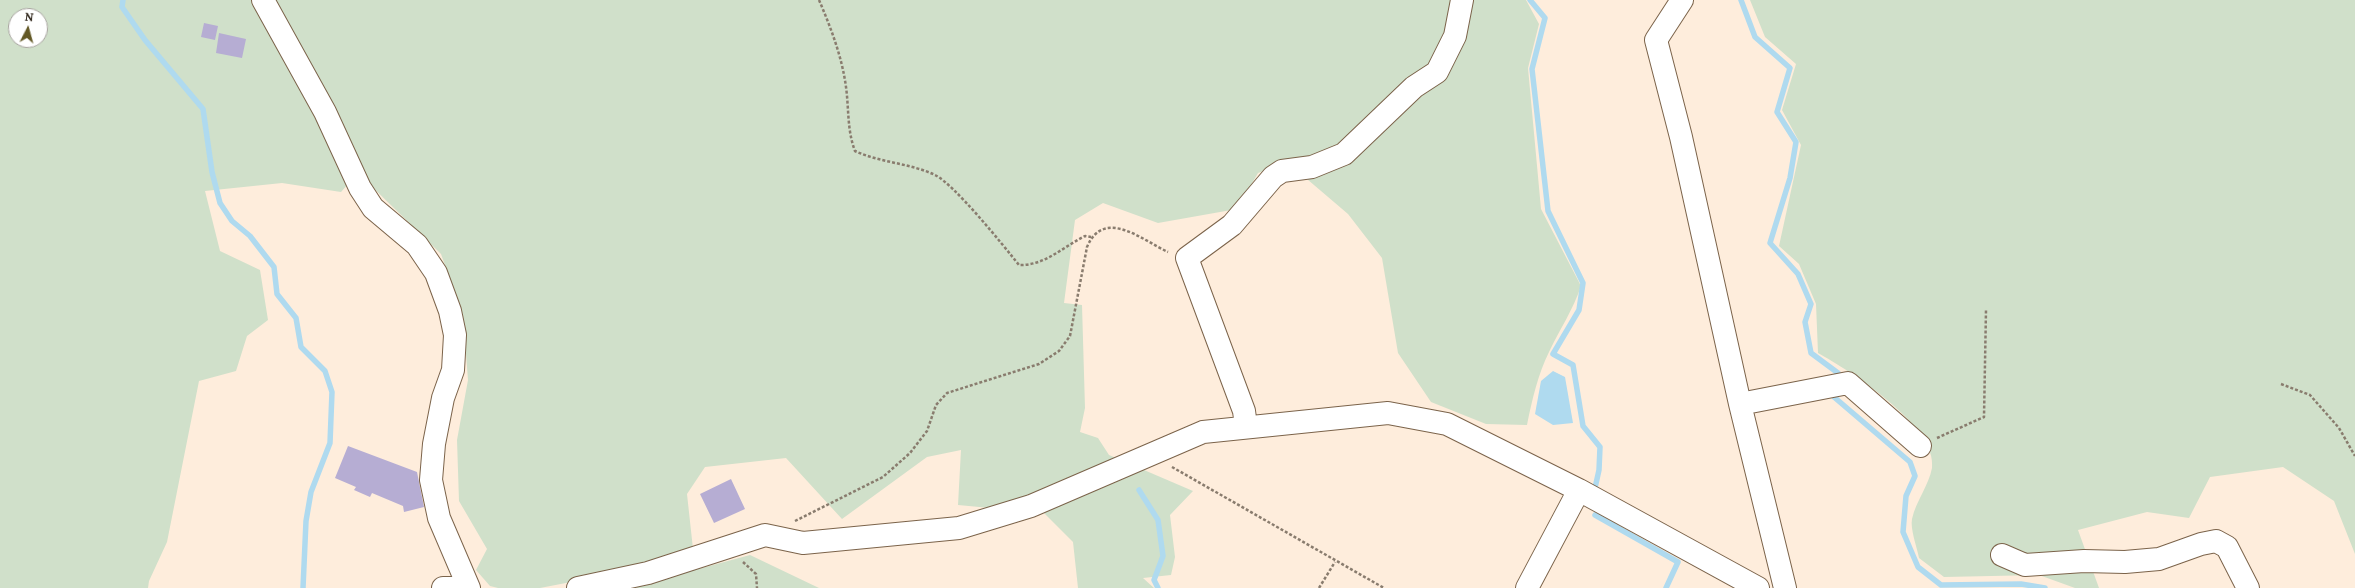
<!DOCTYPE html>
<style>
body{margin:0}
#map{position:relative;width:2355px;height:588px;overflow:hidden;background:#feeddc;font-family:Lora,serif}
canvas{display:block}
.north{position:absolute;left:8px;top:8px;width:40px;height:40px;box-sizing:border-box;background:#fff;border:1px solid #a7a39f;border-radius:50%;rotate:6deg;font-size:11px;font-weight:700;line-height:16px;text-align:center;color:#241a0f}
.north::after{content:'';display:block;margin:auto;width:14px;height:18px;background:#625825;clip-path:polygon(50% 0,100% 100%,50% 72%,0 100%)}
</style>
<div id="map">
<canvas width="2355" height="588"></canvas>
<div class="north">N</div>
</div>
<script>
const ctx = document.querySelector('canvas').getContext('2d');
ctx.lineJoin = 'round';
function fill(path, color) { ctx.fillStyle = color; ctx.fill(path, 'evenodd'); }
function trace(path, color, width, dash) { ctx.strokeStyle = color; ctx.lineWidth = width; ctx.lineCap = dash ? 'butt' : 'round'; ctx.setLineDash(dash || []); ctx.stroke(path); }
fill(new Path2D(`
 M0,0h1526l13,24 -11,44 13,141 40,77c-8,24 -21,43 -32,66 -11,22 -17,48 -22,73l-41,-1 -55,-22 -33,-49 -16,-95 -34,-44 -61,-52 -29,11 -21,36 -79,14 -55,-20 -28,17 -11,83 18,2 3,103 -5,24 18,6 11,17 84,36 -23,24 5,42 -4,18 -28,3 11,10h-76l-5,-46 -29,-29 -86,-8 3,-55 -34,7 -85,62 -56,-61 -81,9 -18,27 6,55 -65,22 -88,17h-42l-8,-2 -14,-16 11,-21 -28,-48 -2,-61 11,-60 -5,-65 -22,-61 -83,-81 -17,19 -59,-9 -77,8 15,60 40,19 8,50 -21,16 -11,35 -37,10 -32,161 -18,39 -1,7h-148zM16,16h24v24h-24z
 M1750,0h605v554l-21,-53 -51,-34 -73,10 -21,41 -42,-6 -69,18 21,58h-24l-36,-13 -95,2 -25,-19c-2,-11 -9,-29 -7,-39 4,-18 17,-34 20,-51 6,-41 -83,-98 -114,-115l-2,-49 -17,-40 -20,-18 22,-101 -19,-35 14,-46 -31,-27z
 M750,555l69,33h-191z`), '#d0e0ca');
fill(new Path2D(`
 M1553,371l12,6 8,46 -20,2 -18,-11 6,-33z`), '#afdaef');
trace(new Path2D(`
 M123,0l-1,7 23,33 58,69 9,63 8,31 12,18 18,15 24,31 3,27 19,24 5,29 24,24 7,21 -2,51 -19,49 -5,29 -3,67
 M1530,0l15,18 -13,51 16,142 35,72 -4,27 -26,44 20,11 10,61 17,21 -1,23 -4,18
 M1741,0l14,37 35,31 -13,44 19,30 -6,36 -20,65 28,31 13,30 -6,18 6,31 27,20
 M1834,397l76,65 5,14 -9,20 -3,36 15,35 23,18 80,-1 24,4
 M1139,490l19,30 5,36 -9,24 4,8
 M1595,515l83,47 -12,26`), '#afdaef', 5.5);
fill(new Path2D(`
 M204,23l14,3 -3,14 -14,-3z
 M219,33l27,6 -4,19 -26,-5z
 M348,446l69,26 7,35 -20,5 -1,-6 -31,-13 -2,4 -16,-7 2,-3 -21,-9z
 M731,479l14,30 -31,14 -14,-29z`), '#b6add3');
const minor = new Path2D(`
 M263,0l62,112 35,76 13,20 44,37 19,28 14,38 5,24 -2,35 -10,28 -9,46 -3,36 8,38 30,70
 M1682,0l-26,40 25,97 59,267 45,184
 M1740,404l108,-21 72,63
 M1246,426l-2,-15 -57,-153 45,-33 41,-48 9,-6 30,-4 32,-13 70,-67 23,-15 18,-36 7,-36
 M2002,555l23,10 59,-4 41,1 34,-3 42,-15 15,-3 11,6 21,41
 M443,588h19
 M578,588l70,-15 117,-38 38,8 156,-15 72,-22 172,-74 185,-19 59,11 132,66 179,98
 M1527,588l52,-98`);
trace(minor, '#7b634a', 24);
trace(new Path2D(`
 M819,0c12,28 23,57 27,87 3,22 1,43 9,64 26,12 55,12 80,24 19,9 68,70 84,90 25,1 44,-18 66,-29l6,1
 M2281,384l29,11 29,33 16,28
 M1937,438l47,-21 2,-107
 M1172,467l212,121
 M795,521l88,-44 27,-24 17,-22 9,-26 11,-12 92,-29 20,-13 11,-15 17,-89c17,-40 55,-7 81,5
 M743,562l13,12 1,14
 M1319,588l16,-26`), '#897c6e', 2.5, [3, 2]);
trace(minor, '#fff', 22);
</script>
